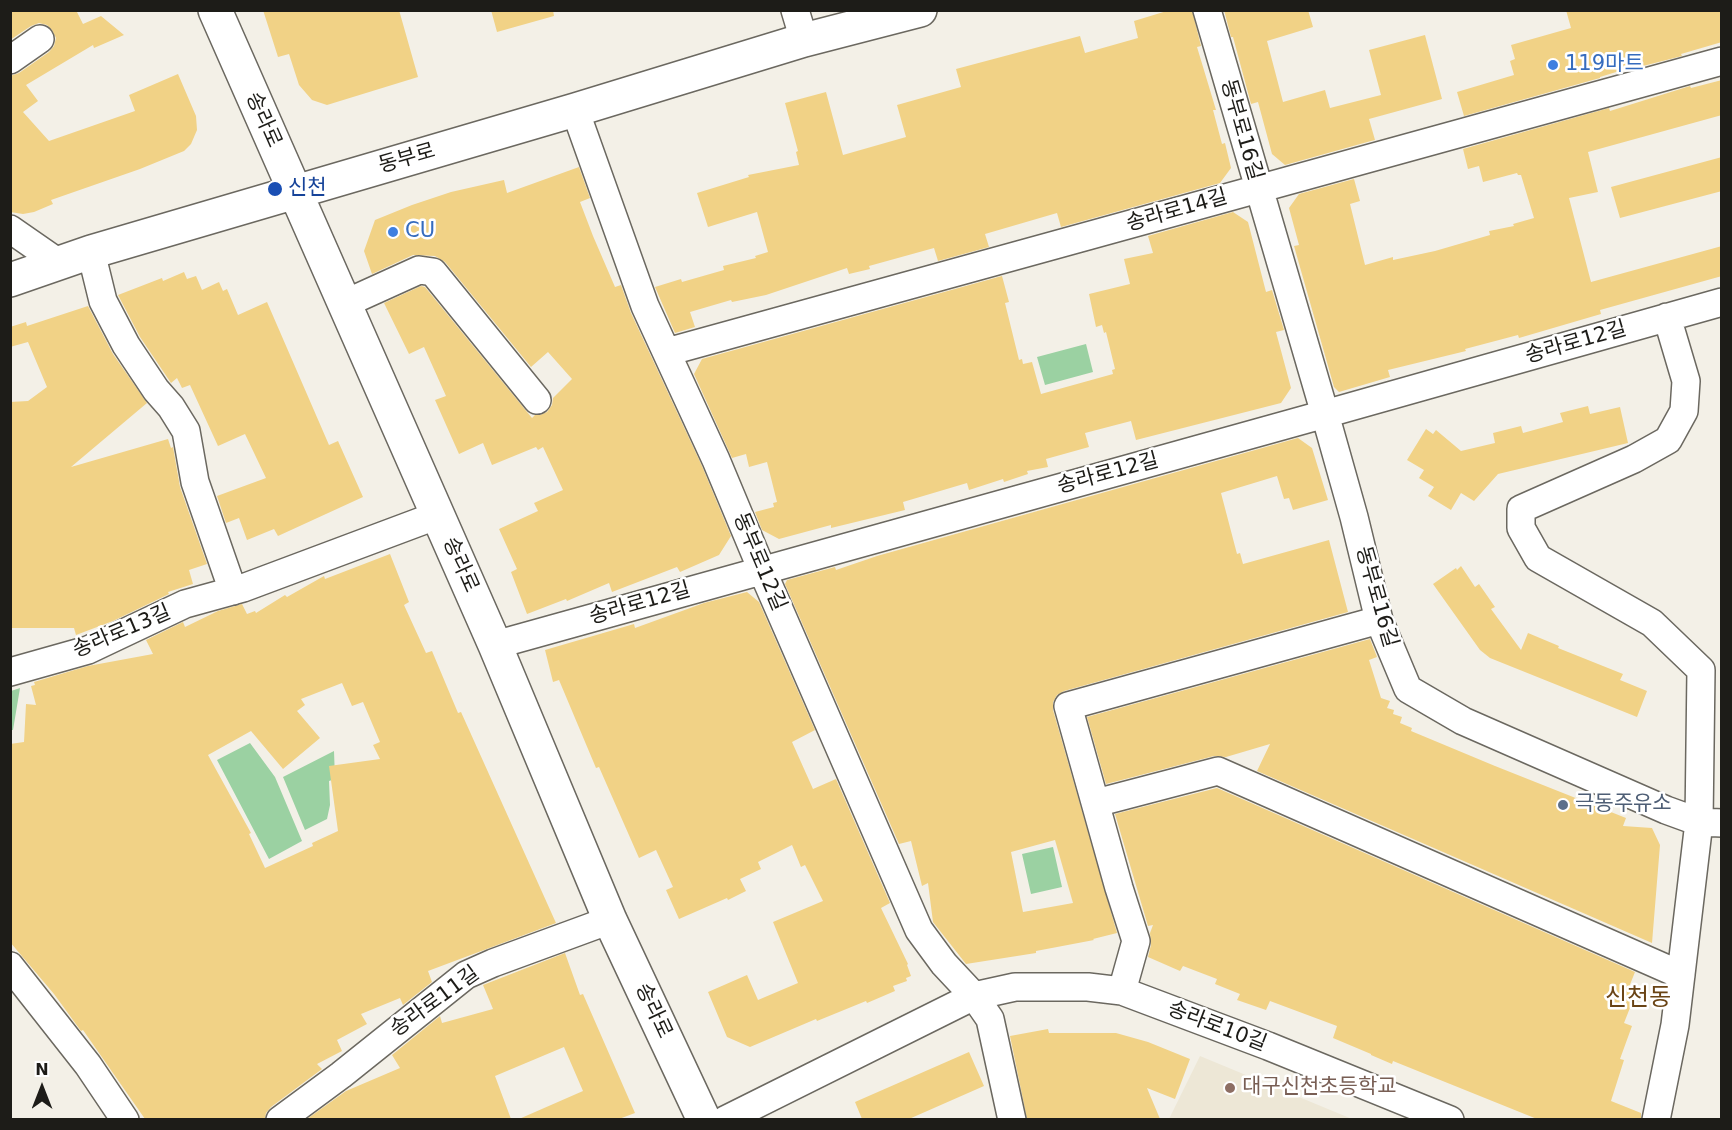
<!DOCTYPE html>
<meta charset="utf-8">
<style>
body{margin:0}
#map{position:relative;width:1732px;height:1130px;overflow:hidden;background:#f3f0e7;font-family:"DejaVu Sans",sans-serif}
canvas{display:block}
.frame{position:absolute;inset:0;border:12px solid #1d1c18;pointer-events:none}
.north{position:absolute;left:12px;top:1058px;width:60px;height:60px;-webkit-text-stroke:4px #fff;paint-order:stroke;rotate:0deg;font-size:16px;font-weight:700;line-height:24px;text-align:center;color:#1d1c18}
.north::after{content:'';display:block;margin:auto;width:21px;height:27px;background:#1d1c18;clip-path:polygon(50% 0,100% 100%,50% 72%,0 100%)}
</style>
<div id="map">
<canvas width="1732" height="1130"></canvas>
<div class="frame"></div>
<div class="north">N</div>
</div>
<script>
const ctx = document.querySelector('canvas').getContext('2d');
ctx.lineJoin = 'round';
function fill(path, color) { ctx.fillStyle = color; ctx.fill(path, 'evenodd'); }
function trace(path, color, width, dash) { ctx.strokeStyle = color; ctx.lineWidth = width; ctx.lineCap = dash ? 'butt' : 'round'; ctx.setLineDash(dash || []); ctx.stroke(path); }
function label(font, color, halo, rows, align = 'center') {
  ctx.font = font + ' "DejaVu Sans","Noto Sans KR",sans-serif'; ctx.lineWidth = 5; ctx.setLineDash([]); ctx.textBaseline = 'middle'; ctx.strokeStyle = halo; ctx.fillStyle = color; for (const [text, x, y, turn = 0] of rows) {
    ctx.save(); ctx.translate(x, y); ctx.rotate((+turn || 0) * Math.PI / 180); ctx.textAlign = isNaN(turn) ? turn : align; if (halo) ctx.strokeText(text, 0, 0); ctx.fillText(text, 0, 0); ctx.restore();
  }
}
fill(new Path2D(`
 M1200,1056l152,63h-183z`), '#ede7d6');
fill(new Path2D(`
 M1086,344l7,28 -48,13 -8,-28z
 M20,688l-7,42h-2v-39z
 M250,743l25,34 27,64 -33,18 -52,-99z
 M334,751l1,28 -6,2 1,24 -3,14 -22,11 -22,-53z
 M1053,847l9,40 -31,7 -9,-40z`), '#9bd1a2');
fill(new Path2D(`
 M10,10h66l7,14 18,-8 23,19 -30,13 -1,-3 -67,40 12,16 -15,11 26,29 86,-30 -6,-16 49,-21 18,42 1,14 -6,14 -7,7 -44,18 -89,31 2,4 -19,8 -11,2 -13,-2v-136l9,-3 30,-21 5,-6 2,-8 -4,-8 -5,-5 -8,-2 -8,3 -21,14z
 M263,10h136l19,67 -91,28 -15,-5 -13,-15 -10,-31 -11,3z
 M491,10h62l1,6 -57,16z
 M1170,10h22l9,36 -4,1 19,63h-3l9,34 3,-1 6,25 -11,15 -159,44 -4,-14 -72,21 4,13 -51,14 -4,-13 -65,18 1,3 -21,5 -2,-6 -81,27 -34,7 -1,-2 -41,12 5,15 -20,6 -20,-46 26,-8 1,3 42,-12 -1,-4 33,-8 -1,-2 13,-4 -11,-40 -49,15 -11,-34 52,-16 -1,-2 51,-10 -3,-13 2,-1 -13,-48 41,-11 17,63 63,-18 -9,-32 64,-18 -5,-18 124,-33 5,17 53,-15 -4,-17z
 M1224,10h84l5,17 -46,14 16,61 42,-12 5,18 51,-13 -12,-45 56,-15 17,64 -73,20 6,21 -4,1 -86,24 -13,-11 -14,-52 -7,2 -18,-67h-2z
 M1566,10h156v32l-41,12 1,2 -39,10 -1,-2 -42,13v1l-136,38 -7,-24 57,-17 -4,-14 5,-2 -4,-14 60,-17z
 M1722,80v35l-134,37 10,40 -29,6 22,84 131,-36v30l-122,34 1,4 -82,24 -1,-3 -53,14 1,2 -78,19 2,7 -51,15 -5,-5 -40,-141 5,-1 -10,-37 10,-14 55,-15 6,22 -10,3 15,61 28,-8v3l42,-9 55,-16 -1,-4 25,-5 -1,-2 21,-6 -13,-43h-3l-1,-2 -34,9 -4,-16 -11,3 -5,-20 146,-41 1,3 80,-25 1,2z
 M1722,157v34l-102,27 -9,-31z
 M579,167l11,31 -10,4 13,34 22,51 6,-2 10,28 71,153 29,70 -12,19 -39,17 -3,-5 -65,25 -3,-9 -42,18 -1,-2 -39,15 -16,-42 6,-3 -18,-40 39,-18 -4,-8 29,-13 -20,-43 -5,3 -2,-3 -44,18 -9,-22 -24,11 -24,-54 11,-4 -22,-49 -15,7 -25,-51 37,-17 4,1 107,131 3,-3h5l7,-3 5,-7 1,-7 19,-19 -24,-27 -17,15 -86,-105 -10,-6 -22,-1 -41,19 -8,-23 11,-31 37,-15 39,-13 53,-12 3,13z
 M1233,212l15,10 18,70 6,-2 12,40 -8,2 15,56 -10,15 -145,37 -5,-19 -46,12 4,14 -43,12 2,8 -21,4 1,3 -24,8 -1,-3 -34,11 -2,-7 -64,19 2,8 -74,18v-3l-52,14 -17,-9 -7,-18 19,-5 -1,-4 4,-1 -10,-40 -18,5 -3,-13 -14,4 -38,-84 8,-15 300,-83 7,26 -4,1 14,57 3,-1 1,5 9,-2 9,32 72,-20 -1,-4 3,-1 -9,-37 -2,1 -2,-8 -6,2 -7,-33 41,-10 -6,-25 29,-6 -5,-17z
 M184,272l3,7 9,-3 6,14 17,-8 4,9 4,-2 11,26 29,-13 62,143 9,-4 25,56 -85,39 -4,-7 -27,11 -8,-22 -13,5 -9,-27 49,-18 -21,-44 -27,12 -28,-61 -8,3 -5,-10 -6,5 -2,-3 -29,-43 -22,-42 44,-17 1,3z
 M88,306l25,48 34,49 -76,64 97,-28 3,9 2,-1 7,40 27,77 -18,6 4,14 -25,8 1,2 -56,27 -37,14 -2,-7h-64v-226l18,-1 19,-14 -19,-45 -18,5v-20l16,-5 1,4z
 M1588,406l2,8 30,-7 8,36 -130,31 -24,27 -13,-8 -10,17 -23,-14 6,-9 -15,-9 5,-8 -17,-10 19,-31 7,5 3,-4 25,21 34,-8 -2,-10 28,-7 2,7 40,-11 -3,-9z
 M1298,438l14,10 16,52 -35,10 -4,-12 -5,1 -7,-23 -56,17 16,61 3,-1 3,11 86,-24 19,72 -284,79 -7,4 -4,7v8l64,223 -24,6 1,1 -58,11v2l-70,11 -33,-42 -5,-39 -6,3 -11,-45 -12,3 -114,-260 2,-4 48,-13 1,3 41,-14zM1055,840l18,63 -50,9 -12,-60z
 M390,554l19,48 -5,3 22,48 6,-2 26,62 3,-1 95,211 -128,48 4,11 -29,23 -3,-7 -39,16 6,10 -30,16 5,11 -25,13 5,5 -51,38 -5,6 -1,6h-120l-62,-89 -2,1 -27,-37 -44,-52v-198l14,-2 2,-38 10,1 -5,-19 4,-1 -1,-3 54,-16 65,-12 -7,-14 37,-18 2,5 33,-16 24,-7 5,10 8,-3 1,2 29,-18 2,2 37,-21 1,3zM342,683l10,23 11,-4 17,40 -7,3 7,14 -51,7 9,65 -26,12 1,3 -48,22 -16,-34 2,-1 -43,-78 43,-24 32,38 37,-31 -23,-27 8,-6 -4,-6z
 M1461,566l14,21 4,-3 16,23 -4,2 30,41 7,-17 31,13 -1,2 65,26 -3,6 27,11 -10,26 -147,-59 -10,-8 -47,-66 23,-16 1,2z
 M747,592l12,10 56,128 -23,12 21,47 23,-10 54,124 -9,5 27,56 -1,1 4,11 -5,2 1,3 -14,5 2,5 -28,12 -1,-2 -49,20 -1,-2 -66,28 -23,-10 -19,-45 39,-17 11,25 40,-17 -25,-61 50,-21 -18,-36 -4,2 -9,-22 -34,17 3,7 -21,10 6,12 -18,9 -1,-2 -48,21 -13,-29 7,-3 -17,-37 -17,8 -40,-91 -3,1 -37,-88 -6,2 -8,-32 89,-26 1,4 69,-25z
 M1370,639l7,18 -8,3 12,38 9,3 -3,7 7,2 -1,4 9,3 -2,6 12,5 -1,3 84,35 131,52 -3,8 29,2 8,17 -8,98 -395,-172 13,-27 -44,13 -12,-1 -108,28 -19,-67z
 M1217,788l418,184 -6,15 8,3 -13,33 8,3 -12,33 4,1 -13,41 30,12v6h-104l-144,-58 -1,3 -21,-9v-1l-38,-16 4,-12 -67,-25 -4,9 -29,-10 3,-6 -25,-10 2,-5 -34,-13 -3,5 -32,-14 3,-12 -1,-12 3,-8 -5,1 -33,-112z
 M565,953l15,42 3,-1 52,119 -16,6h-100l64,-28 -19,-44 -69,29 16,43h-204l39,-28 54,-23 -8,-13 48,-39 2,7 51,-14 -10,-24z
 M1048,1029l1,4h67l32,9 42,17 -15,40 -28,-11 13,31h-133l-17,-83z
 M969,1052l15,34 -75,33h-47l-7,-17z`), '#f1d286');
const minor = new Path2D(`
 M795,10l9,30
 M1207,10l118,404 29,103 25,103 29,69 55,32 203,89 33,12 23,1
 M10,60l30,-21
 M575,110l70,196 71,154 46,110 157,360 25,34 30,32 16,23 22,101
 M10,229l49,34
 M91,252l12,49 23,44 30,45 15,17 15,24 9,51 38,109
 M344,304l75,-34 14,2 104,128
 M667,352l1055,-291
 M495,645l830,-231 397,-112
 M10,672l78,-22 97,-46 58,-16 195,-73
 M1096,803l122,-32 463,204
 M10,966l78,99 37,55
 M1122,991l14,-50 -17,-53 -51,-182 311,-86
 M280,1120l61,-45 125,-100 27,-12 117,-43
 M725,1120l249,-124 41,-9h73l34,4 146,55 182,74
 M1656,1120l19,-95 24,-203 2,-152 -49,-47 -114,-65 -17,-30v-19l113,-50 34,-19 16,-29 2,-30 -19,-64`);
const major = new Path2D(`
 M215,10l280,635 115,275 94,200
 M10,280l81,-28 484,-142 229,-70 116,-30`);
trace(minor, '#6b6860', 30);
trace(major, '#6b6860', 36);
trace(minor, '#fff', 27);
trace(major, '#fff', 33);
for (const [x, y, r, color] of [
 [1553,65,6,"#3f7fe0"],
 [275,189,8,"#1a4fb4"],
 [393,232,6,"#3f7fe0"],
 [1563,805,6,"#5c6f8a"],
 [1230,1088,6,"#8d6e63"]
]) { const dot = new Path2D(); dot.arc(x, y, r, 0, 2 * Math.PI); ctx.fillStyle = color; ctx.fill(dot); trace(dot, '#fff', 2); }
label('21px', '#366cbe', '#fff', [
 ["119마트",1565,65],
 ["CU",405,232]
], 'left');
label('21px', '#1d1c18', '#fff', [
 ["송라로",263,120,66],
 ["동부로16길",1241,130,74],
 ["동부로",407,159,-16],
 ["송라로14길",1177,211,-16],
 ["송라로12길",1576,343,-16],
 ["송라로12길",1108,474,-15],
 ["동부로12길",759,562,67],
 ["송라로",460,565,66],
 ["동부로16길",1376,597,74],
 ["송라로12길",640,604,-16],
 ["송라로13길",122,632,-23],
 ["송라로11길",435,1002,-36],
 ["송라로",653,1011,65],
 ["송라로10길",1217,1027,21]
]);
label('21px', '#164399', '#fff', [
 ["신천",288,189]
], 'left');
label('21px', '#4e5e75', '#fff', [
 ["극동주유소",1575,805]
], 'left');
label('21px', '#785e54', '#fff', [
 ["대구신천초등학교",1242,1088]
], 'left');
label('24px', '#6a4415', '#fff', [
 ["신천동",1638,999]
]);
</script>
